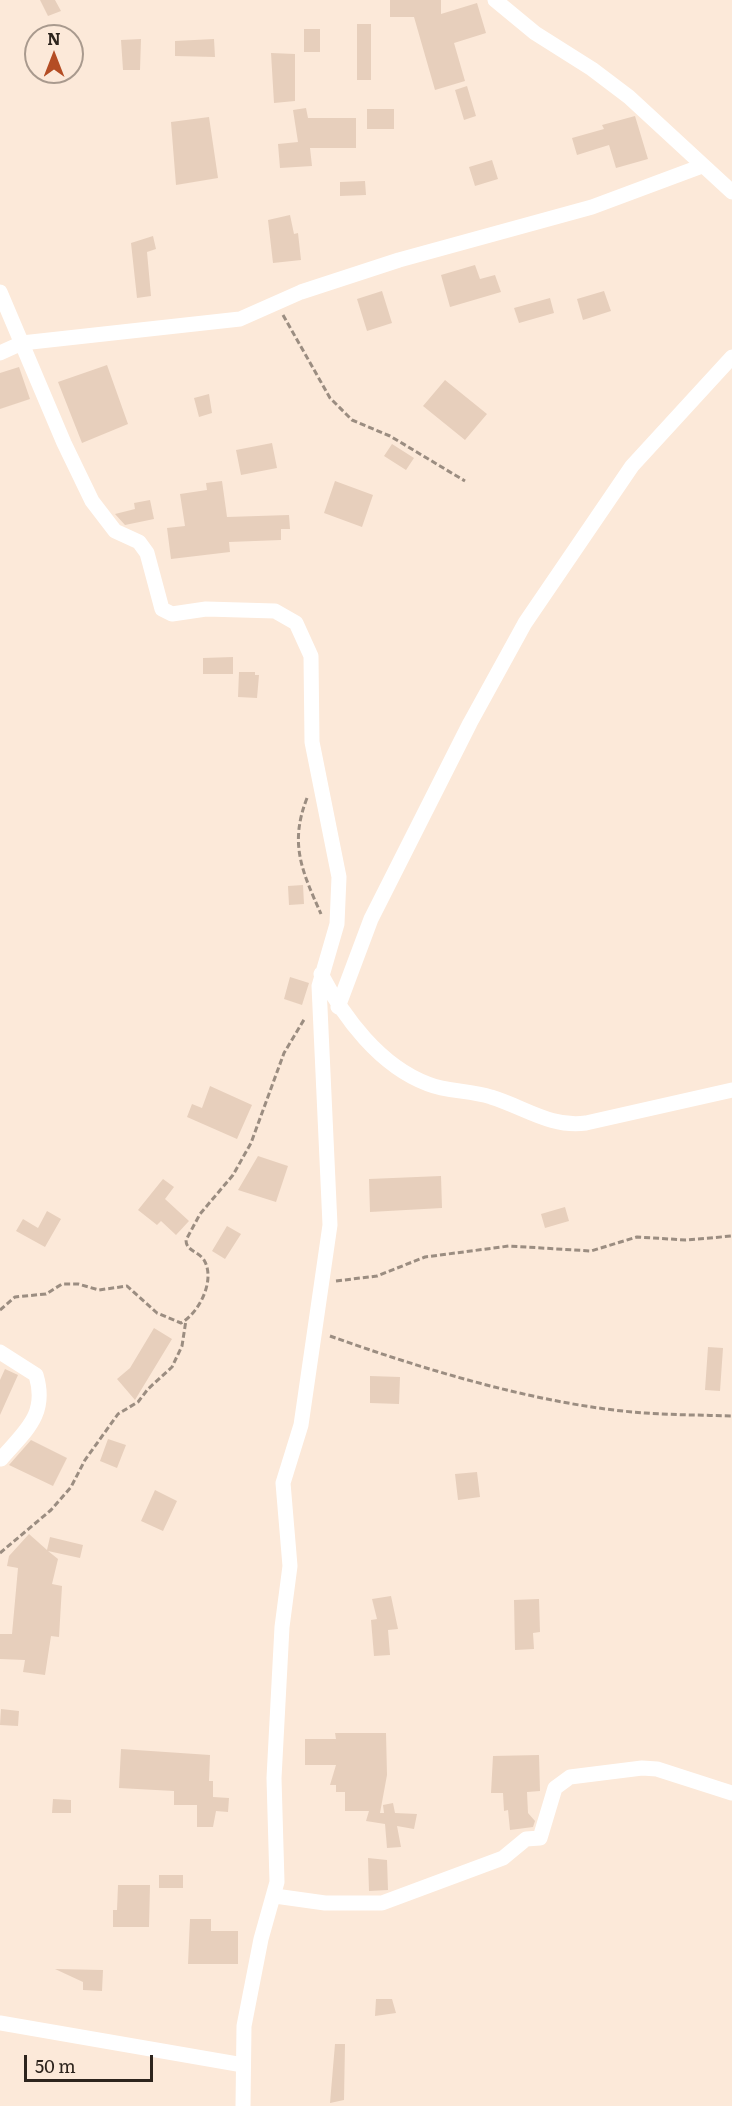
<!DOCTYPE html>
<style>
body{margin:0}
#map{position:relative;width:732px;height:2106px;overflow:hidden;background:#fce9d9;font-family:Literata,serif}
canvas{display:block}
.north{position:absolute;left:24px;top:24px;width:60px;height:60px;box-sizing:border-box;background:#fce9d9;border:2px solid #a99a8e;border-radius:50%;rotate:0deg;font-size:16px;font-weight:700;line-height:24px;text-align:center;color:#2d241d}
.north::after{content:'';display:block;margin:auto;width:21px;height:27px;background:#b44d24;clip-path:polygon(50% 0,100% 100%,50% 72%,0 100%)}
.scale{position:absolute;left:24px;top:2055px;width:129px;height:27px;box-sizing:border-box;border:3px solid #2d241d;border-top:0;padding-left:8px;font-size:18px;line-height:21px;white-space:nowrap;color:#2d241d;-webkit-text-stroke:4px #fce9d9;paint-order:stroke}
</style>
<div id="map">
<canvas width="732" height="2106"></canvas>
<div class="north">N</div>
<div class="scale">50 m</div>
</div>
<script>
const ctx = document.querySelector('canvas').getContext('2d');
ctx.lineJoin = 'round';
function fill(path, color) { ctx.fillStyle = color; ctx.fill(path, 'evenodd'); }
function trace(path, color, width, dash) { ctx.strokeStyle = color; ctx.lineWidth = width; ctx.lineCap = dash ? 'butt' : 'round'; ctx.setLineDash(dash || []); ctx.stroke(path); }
fill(new Path2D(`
 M40,0h15l6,11 -13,5z
 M390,0h51v14l36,-11 9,30 -32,10 11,38 -30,9 -21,-73h-24z
 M357,24h14v56h-14z
 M304,29h16v23h-16z
 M141,39l-1,31h-17l-2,-30z
 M214,39l1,18 -40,-1v-15z
 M271,53l24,1v47l-21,2z
 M467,86l9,30 -12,4 -9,-30z
 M306,108l2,10h48v30h-46l2,18 -32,2 -2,-24 20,-2 -5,-32z
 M367,109h27v20h-27z
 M635,116l13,43 -32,9 -7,-23 -32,10 -5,-17 32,-9 -2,-4z
 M209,117l9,61 -42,7 -5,-63z
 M492,160l6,19 -23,7 -6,-19z
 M365,181l1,14 -26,1v-14z
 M290,215l4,19 4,-1 3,27 -28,3 -5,-43z
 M153,236l3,13 -9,3 4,44 -14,2 -6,-55z
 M475,265l5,14 15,-4 6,17 -51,15 -9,-32z
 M382,291l10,32 -25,8 -10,-32z
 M604,291l7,20 -28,9 -6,-21z
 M550,298l4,15 -35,10 -5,-15z
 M107,365l21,59 -46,19 -24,-61z
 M19,367l11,32 -30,10v-36z
 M445,380l42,34 -22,26 -42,-34z
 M209,394l3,19 -13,4 -5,-19z
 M272,443l5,25 -36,7 -5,-25z
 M392,444l22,14 -8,12 -22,-14z
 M222,481l5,36 62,-2 1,14h-9v11l-52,2 1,10 -59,7 -4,-31 18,-2 -5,-32 27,-4 -1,-7z
 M335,481l38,14 -11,32 -38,-14z
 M150,500l4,19 -29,6 -10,-11 20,-5 -1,-6z
 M233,657v17h-30v-16z
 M239,672h16v3h4l-2,23 -19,-1z
 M303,885l1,19 -15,1 -1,-19z
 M290,977l19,6 -7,22 -18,-6z
 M210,1086l42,19 -15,34 -50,-22 5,-13 10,4z
 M258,1156l30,10 -12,36 -38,-12z
 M441,1176l1,32 -72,4 -1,-33z
 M163,1179l11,8 -9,12 24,22 -13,14 -15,-14 -4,4 -19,-15z
 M565,1207l4,14 -24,7 -4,-14z
 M47,1211l14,8 -16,28 -29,-16 7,-12 15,9z
 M227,1226l14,8 -16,25 -13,-8z
 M154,1328l18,11 -37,61 -18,-21 13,-11z
 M708,1347l15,1 -3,43 -15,-1z
 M5,1369l13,6 -18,40v-35z
 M370,1376l30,1 -1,27 -29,-1z
 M108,1439l18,6 -9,23 -17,-7z
 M31,1440l36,18 -14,28 -44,-21z
 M477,1472l3,25 -22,3 -3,-26z
 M155,1490l22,11 -14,30 -22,-10z
 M29,1534l18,16 3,-13 33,8 -3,13 -32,-7 10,8 -6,25 10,2 -3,51 -8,-1 -6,39 -22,-3 2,-12 -25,-1v-25h12l6,-66 -11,-2 2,-10z
 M391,1596l7,33 -10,1 2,25 -16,1 -3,-36 6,-1 -5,-20z
 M539,1599l1,33 -7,1 1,16 -19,1 -1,-50z
 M1,1709l18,2 -1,15 -18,-1z
 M335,1733h51l1,42 -7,38h-4h8l-1,-8 10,-2 2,10 22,1 -3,15 -17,-3 4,21 -14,1 -2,-24 -19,-3 3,-10h-24v-19h-9v-7h-6l6,-20h-31v-26h31z
 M121,1749l89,6 -1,26h4v16l16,1 -1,14 -12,-1 -3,16h-16v-22h-23v-14l-55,-3z
 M539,1755l1,36 -13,1 1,21 7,8 -2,6 -23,3 -2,-20 -4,1 -1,-18h-12l2,-37z
 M53,1799l18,1v13h-19z
 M368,1858l19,2 1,30 -19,1z
 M159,1875h24v13h-24z
 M118,1885h32l-1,42h-36v-17h4z
 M190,1919h21v12h27v33h-50z
 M55,1969l48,1 -1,21 -19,-1v-8z
 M376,1999h16l4,14 -21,3z
 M335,2044h10l-1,56 -14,3z`), '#e7cfbc');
trace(new Path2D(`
 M283,315l47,83 22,22 38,16 75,45
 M307,798c-18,46 -5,73 14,116
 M336,1281l41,-5 48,-19 84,-11 82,5 46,-14 49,3 46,-4
 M0,1310l15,-13 31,-3 16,-10h16l21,6 28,-4 30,27 24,10c18,-10 35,-43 23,-63 -6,-9 -18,-9 -18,-20l14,-26 33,-39 18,-32 33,-90 21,-35
 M330,1336c95,34 214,70 315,77 29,2 58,2 87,3
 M0,1553l51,-43 20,-23 14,-27 33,-46 20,-12 10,-13 24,-22 10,-21 4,-26`), '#9b8d81', 3, [6, 3]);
trace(new Path2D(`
 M495,0l40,33 57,36 37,28 103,95
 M0,292l64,151 28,58 23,30 24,11 8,11 15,56 10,5 34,-5 69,2 21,12 15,33 1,86 27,135 -2,47 -18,62 11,239 -29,200 -18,58 7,83 -8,61 -8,151 3,104 -16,57 -17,87 -1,80
 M0,353l22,-10 218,-24 61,-27 98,-32 193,-53 110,-41
 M321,974c23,44 59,92 107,110 20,8 42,6 63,13 33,10 60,31 95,26l146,-33
 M338,1007l33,-88 99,-196 55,-100 107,-157 100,-109
 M0,1352l36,23c12,40 -11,56 -35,84
 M275,1896l50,7h57l121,-45 23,-19 14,-1 15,-50 15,-11 72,-9 15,1 75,24
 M0,2023l243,42`), '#fff', 15);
</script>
